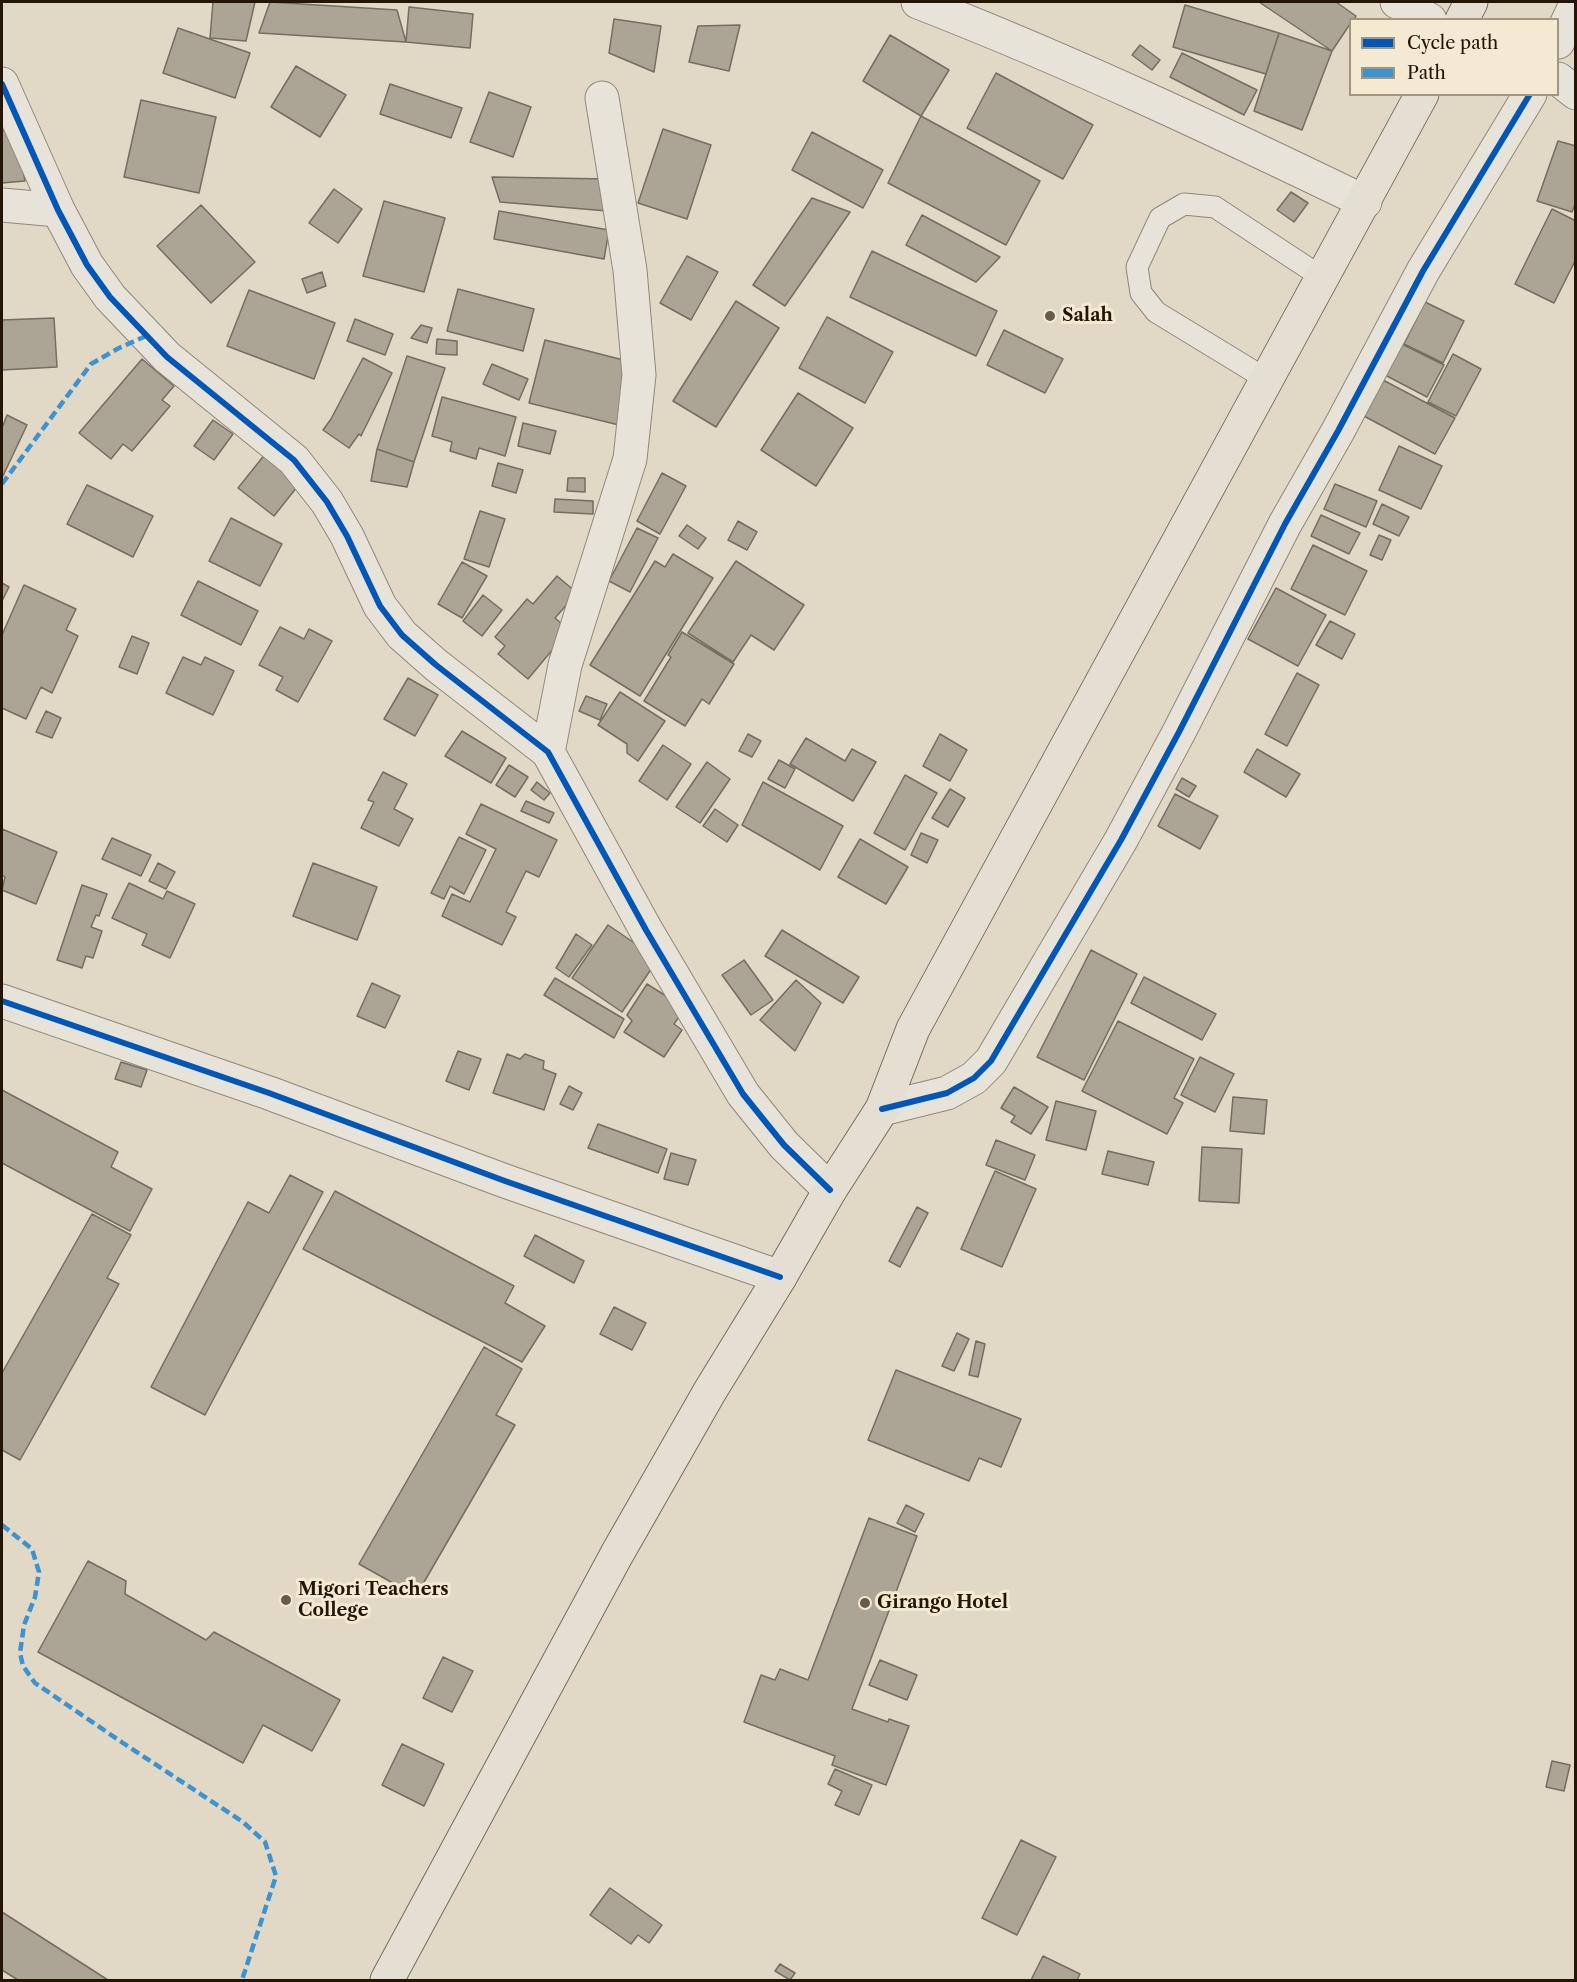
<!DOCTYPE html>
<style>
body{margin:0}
#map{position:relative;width:1577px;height:1982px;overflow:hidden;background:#e1d9c5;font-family:"Libre Caslon Text",serif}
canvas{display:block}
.frame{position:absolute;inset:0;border:3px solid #251505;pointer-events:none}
.legend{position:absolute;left:1349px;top:18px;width:210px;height:78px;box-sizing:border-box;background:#f4ead1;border:2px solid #a1957f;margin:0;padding:8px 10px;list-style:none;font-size:18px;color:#251505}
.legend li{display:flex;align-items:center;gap:12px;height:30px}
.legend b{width:30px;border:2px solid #a1957f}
</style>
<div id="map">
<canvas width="1577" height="1982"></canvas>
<div class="frame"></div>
<ul class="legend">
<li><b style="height:8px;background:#0057b8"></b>Cycle path</li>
<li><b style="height:8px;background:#3b93d1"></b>Path</li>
</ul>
</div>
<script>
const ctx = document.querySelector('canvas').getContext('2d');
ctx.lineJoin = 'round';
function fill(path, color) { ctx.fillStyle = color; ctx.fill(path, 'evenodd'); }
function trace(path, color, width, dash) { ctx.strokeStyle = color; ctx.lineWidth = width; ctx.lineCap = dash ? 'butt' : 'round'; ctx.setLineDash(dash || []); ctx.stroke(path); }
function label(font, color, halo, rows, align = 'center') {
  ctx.font = font + ' "Libre Caslon Text",serif'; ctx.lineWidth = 6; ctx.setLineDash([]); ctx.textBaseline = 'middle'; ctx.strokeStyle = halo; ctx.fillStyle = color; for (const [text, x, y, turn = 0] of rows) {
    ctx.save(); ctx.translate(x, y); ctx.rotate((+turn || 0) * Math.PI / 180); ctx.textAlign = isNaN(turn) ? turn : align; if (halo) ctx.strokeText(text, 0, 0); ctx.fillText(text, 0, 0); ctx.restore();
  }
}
const building = new Path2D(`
 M213,2h42l-9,39 -36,-3z
 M270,2l127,8 9,32 -147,-9z
 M1259,2h77l20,14 -2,4h-4v4l-18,27z
 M1185,5l94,28 -13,41 -93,-27z
 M409,7l64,7 -3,34 -64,-6z
 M614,19l47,7 -7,46 -45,-19z
 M740,25l-11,46 -40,-9 9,-36z
 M178,28l72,25 -15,45 -72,-25z
 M1279,33l53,18 -30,79 -48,-19z
 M890,35l59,35 -28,46 -58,-35z
 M1140,45l20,15 -8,10 -20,-15z
 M1182,53l75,37 -13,25 -74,-38z
 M296,66l50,29 -26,42 -49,-30z
 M996,73l97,52 -30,54 -96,-51z
 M390,84l72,24 -11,30 -71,-24z
 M489,92l42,15 -18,50 -43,-15z
 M141,100l75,17 -17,76 -75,-16z
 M921,116l119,65 -34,64 -118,-62z
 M663,129l48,16 -24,74 -49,-16z
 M2,131h14l9,50 -23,2z
 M812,132l71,38 -20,38 -71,-38z
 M1558,141l18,5v56l-4,10 -35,-11z
 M492,177l116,2 -1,32 -107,-9z
 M334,189l28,20 -24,34 -29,-20z
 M1291,192l17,11 -14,19 -17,-12z
 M812,198l38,14 -65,94 -32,-21z
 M384,201l61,17 -21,74 -61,-16z
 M201,205l54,57 -44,41 -54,-57z
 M1552,209l24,12v38l-22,44 -39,-19z
 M499,211l110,19 -5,29 -110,-20z
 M922,215l78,42 -24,25 -70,-37z
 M872,251l125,60 -21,45 -126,-59z
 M687,256l31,16 -27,48 -31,-17z
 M322,272l4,14 -19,7 -5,-14z
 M458,289l76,20 -11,42 -76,-20z
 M249,290l86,33 -21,56 -87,-33z
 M736,301l43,27 -63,99 -43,-26z
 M1425,302l39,19 -21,42 -39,-19z
 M827,317l66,35 -28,51 -66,-35z
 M54,318l3,49 -55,3v-50z
 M355,319l38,15 -8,21 -38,-14z
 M421,325l11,3 -5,15 -16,-5z
 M1004,330l59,29 -18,34 -58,-28z
 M437,339l20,2v14l-21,-1z
 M545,340l94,24 -16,62 -94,-23z
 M1402,344l42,21 -17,32 -42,-22z
 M1453,354l28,15 -25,47 -28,-14z
 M407,356l38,12 -31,94 -37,-13z
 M363,358l29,15 -31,63 -2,-2 -10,14 -26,-18 8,-11z
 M142,359l32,27 -12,14 8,6 -38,45 -9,-7 -12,15 -32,-26z
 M492,364l36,15 -9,21 -36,-16z
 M1381,379l74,39 -20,36 -73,-39z
 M798,393l55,35 -37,58 -55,-36z
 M442,397l74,20 -11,39 -26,-8 -3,11 -26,-8 2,-9 -20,-6z
 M7,415l20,10 -25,53v-50z
 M213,420l20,14 -19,26 -20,-14z
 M523,423l33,8 -6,23 -32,-8z
 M1399,446l43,20 -21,43 -42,-19z
 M377,449l37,13 -7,25 -36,-6z
 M266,453l35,29 -27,34 -36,-28z
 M498,463l25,7 -7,23 -24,-7z
 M662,473l24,13 -26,48 -23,-13z
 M568,478h17v14l-18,-1z
 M1335,484l42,17 -11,26 -42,-18z
 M87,485l66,31 -20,41 -66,-33z
 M555,499l38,2v13l-39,-2z
 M1382,504l27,13 -10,19 -26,-12z
 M480,511l25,8 -16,48 -25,-8z
 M1321,515l39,18 -11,21 -38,-18z
 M231,518l51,26 -22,42 -51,-25z
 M738,521l19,11 -10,18 -19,-10z
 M687,525l19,13 -8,11 -19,-13z
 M637,528l21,10 -28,54 -21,-11z
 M1379,535l12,5 -9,20 -12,-5z
 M1313,545l54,26 -22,44 -54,-26z
 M673,554l40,24 -73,118 -50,-31 65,-104 10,6z
 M736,561l68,44 -30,45 -23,-15 -18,27 -45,-29z
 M462,562l25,14 -25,42 -24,-14z
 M557,576l20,17 -22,25 14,12 -41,49 -30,-25 7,-8 -10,-9 32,-38 6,5z
 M198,581l60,30 -17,34 -60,-30z
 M2,583l7,4 -7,14z
 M24,585l52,24 -10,21 12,6 -26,57 -11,-6 -15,32 -24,-11v-73z
 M1276,588l50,27 -28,51 -50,-27z
 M483,595l19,15 -20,26 -19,-15z
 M1330,621l25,13 -13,25 -26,-14z
 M280,627l24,12 5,-10 23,12 -34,61 -22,-12 7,-13 -24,-12z
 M682,632l52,32 -25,40 -7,-5 -17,27 -41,-25 27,-44 -3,-2z
 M132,636l17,7 -12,31 -18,-7z
 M183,657l18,8 4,-8 29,14 -21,44 -47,-22z
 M1297,673l22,12 -32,61 -22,-12z
 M408,678l30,17 -23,41 -31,-17z
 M620,692l45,29 -27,40 -11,-8v-9l-29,-19z
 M586,696l21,8 -7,16 -21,-9z
 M46,711l15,7 -9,20 -16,-6z
 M462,731l44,27 -15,25 -46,-27z
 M748,734l13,7 -9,16 -13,-6z
 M940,734l27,16 -17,31 -27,-15z
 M806,738l39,23 7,-12 24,13 -23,39 -63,-37z
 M663,745l28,19 -24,36 -28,-19z
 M1257,749l43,25 -14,23 -42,-25z
 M779,760l16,9 -10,19 -17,-9z
 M707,762l23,17 -30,44 -24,-16z
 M509,765l19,12 -13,20 -19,-12z
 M383,772l24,12 -13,25 19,10 -14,27 -38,-18 13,-26 -6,-2z
 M905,775l32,18 -32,57 -31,-17z
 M1182,778l14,8 -7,11 -13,-8z
 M537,782l13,11 -6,7 -13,-10z
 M763,782l80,44 -23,44 -78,-45z
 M950,789l15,9 -17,29 -16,-9z
 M1175,794l43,22 -18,33 -42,-23z
 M526,801l28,12 -5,10 -28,-12z
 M481,804l76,36 -18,37 -13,-6 -20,41 10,5 -14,28 -60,-29 10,-22 18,8 26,-53 -30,-15z
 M715,809l23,16 -11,17 -24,-16z
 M2,829l55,23 -21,52 -34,-14 3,-13 -3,-2z
 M921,833l17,7 -11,23 -16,-8z
 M459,837l27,13 -22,44 -14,-8 -6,13 -13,-6z
 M112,838l39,17 -10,21 -39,-17z
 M860,839l48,28 -22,37 -48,-27z
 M158,863l17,9 -9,17 -17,-8z
 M313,863l64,24 -20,53 -64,-24z
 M129,883l34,16 4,-8 28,13 -25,54 -28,-13 5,-11 -35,-16z
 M82,885l25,9 -8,22 -3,-1 -5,12 11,4 -9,27 -7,-2 -4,12 -25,-8z
 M608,925l50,34 -36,53 -50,-34z
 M782,930l77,47 -16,26 -78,-47z
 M576,934l16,11 -23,32 -13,-9z
 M1091,950l46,24 -53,106 -47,-23z
 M744,960l29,40 -22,15 -29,-40z
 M1144,977l72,37 -14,26 -71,-37z
 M555,978l69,41 -10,19 -70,-43z
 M796,980l25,23 -26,48 -35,-31z
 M372,983l28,13 -15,32 -28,-12z
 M647,984l38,24 -11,16 8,6 -18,27 -40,-25 8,-11 -5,-6z
 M1118,1021l76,38 -20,39 9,5 -16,31 -85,-43z
 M458,1051l23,8 -12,31 -23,-9z
 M507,1054l13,5 5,-5 19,7 -1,8 13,5 -12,36 -51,-17z
 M1200,1057l34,17 -19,38 -34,-17z
 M121,1062l26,8 -6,17 -26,-8z
 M569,1086l13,7 -9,17 -13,-6z
 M1014,1087l34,20 -17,27 -20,-12 4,-6 -14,-8z
 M2,1090l116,62 -7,15 41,22 -22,42 -128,-68z
 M1233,1097l34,3 -3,34 -34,-3z
 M1056,1101l40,10 -10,39 -40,-10z
 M598,1124l69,25 -9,24 -70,-25z
 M996,1140l39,15 -10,25 -39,-15z
 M1202,1147l40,2 -3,54 -40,-2z
 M1108,1151l46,11 -6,23 -46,-11z
 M671,1153l25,7 -8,25 -24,-6z
 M995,1171l41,18 -34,78 -41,-18z
 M290,1175l33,17 -118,223 -54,-28 97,-185 21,11z
 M335,1191l179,95 -9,17 40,23 -23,36 -219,-113z
 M917,1207l11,6 -28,54 -11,-6z
 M92,1214l39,21 -24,43 12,6 -99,176 -18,-10v-77z
 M535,1235l49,26 -10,22 -50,-27z
 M614,1307l32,16 -14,27 -32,-16z
 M957,1333l12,6 -15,32 -12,-5z
 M976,1341l9,3 -7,33 -9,-2z
 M484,1347l38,22 -26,46 19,10 -99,171 -57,-32z
 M896,1370l125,49 -20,48 -22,-9 -10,23 -101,-41z
 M906,1505l18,9 -9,18 -18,-9z
 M869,1518l48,18 -65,173 36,13 1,-3 20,7 -23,59 -54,-20 3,-9 -91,-34 17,-47 14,5 5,-11 28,11z
 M88,1561l38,20 -1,13 81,46 8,-8 126,68 -28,51 -49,-26 -20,38 -205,-111z
 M443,1657l30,14 -21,41 -29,-14z
 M880,1660l37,15 -10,25 -38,-15z
 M402,1744l42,20 -20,42 -42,-21z
 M1552,1761l18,4 -6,26 -18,-4z
 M835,1769l37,16 -13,30 -24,-10 7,-14 -14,-7z
 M1021,1840l35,17 -39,78 -35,-17z
 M610,1888l52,37 -13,18 -11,-8 -7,9 -41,-29z
 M2,1912l106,68h-90l-16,-10z
 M1043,1956l37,18 -3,6h-46z
 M780,1964l15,9 -5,7 -15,-9z`);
fill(building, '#aca596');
trace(building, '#746d61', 1.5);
const lane = new Path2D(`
 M1266,379l-110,-67 -15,-19 -4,-26 23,-49 24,-14 31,3 108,71`);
const street = new Path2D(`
 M918,2c152,59 300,129 447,200
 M1397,2l33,18
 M1558,42l18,-38
 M1558,79l18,14
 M2,84l56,126 29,55 23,32 57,60 127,103 33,42 20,34 33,70 22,29 34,30 112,87 98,178 97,164 41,51 46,45
 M2,205l56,5
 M548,752l17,-87 65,-206 9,-84 -9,-105 -28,-172
 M2,1001l267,92 236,88 275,96
 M882,1109l65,-16 27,-15 17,-17 130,-221 58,-108 106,-208 53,-93 85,-160 107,-177`);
const highway = new Path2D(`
 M1462,20l9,-18
 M387,1980l230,-426 93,-163 70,-114 50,-87 52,-81 31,-80 509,-935`);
trace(lane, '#8e887b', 23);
trace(street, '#8e887b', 35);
trace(highway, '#746d61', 35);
trace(lane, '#e8e3d9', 21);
trace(street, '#e8e3d9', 33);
trace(highway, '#e4ded3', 33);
trace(new Path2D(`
 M2,484l89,-120 28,-16 27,-12
 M2,1525l30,24 7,23 -4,25 -11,28 -4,28 3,13 12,17 88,60 120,79 22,20 11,34 -34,104`), '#3b93d1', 4.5, [9, 4.5]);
trace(new Path2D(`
 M2,84l56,126 29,55 23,32 57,60 127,103 33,42 20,34 33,70 22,29 34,30 112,87 98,178 97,164 41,51 46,45
 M2,1001l267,92 236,88 275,96
 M882,1109l65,-16 27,-15 17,-17 130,-221 58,-108 106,-208 53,-93 85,-160 107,-177`), '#0057b8', 6);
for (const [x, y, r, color] of [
 [1050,316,6,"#675a48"],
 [286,1600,6,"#675a48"],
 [865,1603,6,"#675a48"]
]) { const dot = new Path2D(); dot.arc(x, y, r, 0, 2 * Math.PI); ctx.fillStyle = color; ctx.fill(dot); trace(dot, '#f4ead1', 2); }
label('bold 18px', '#251505', '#f4ead1', [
 ["Salah",1062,316],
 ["Migori Teachers",298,1590],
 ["College",298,1611],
 ["Girango Hotel",877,1603]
], 'left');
</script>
